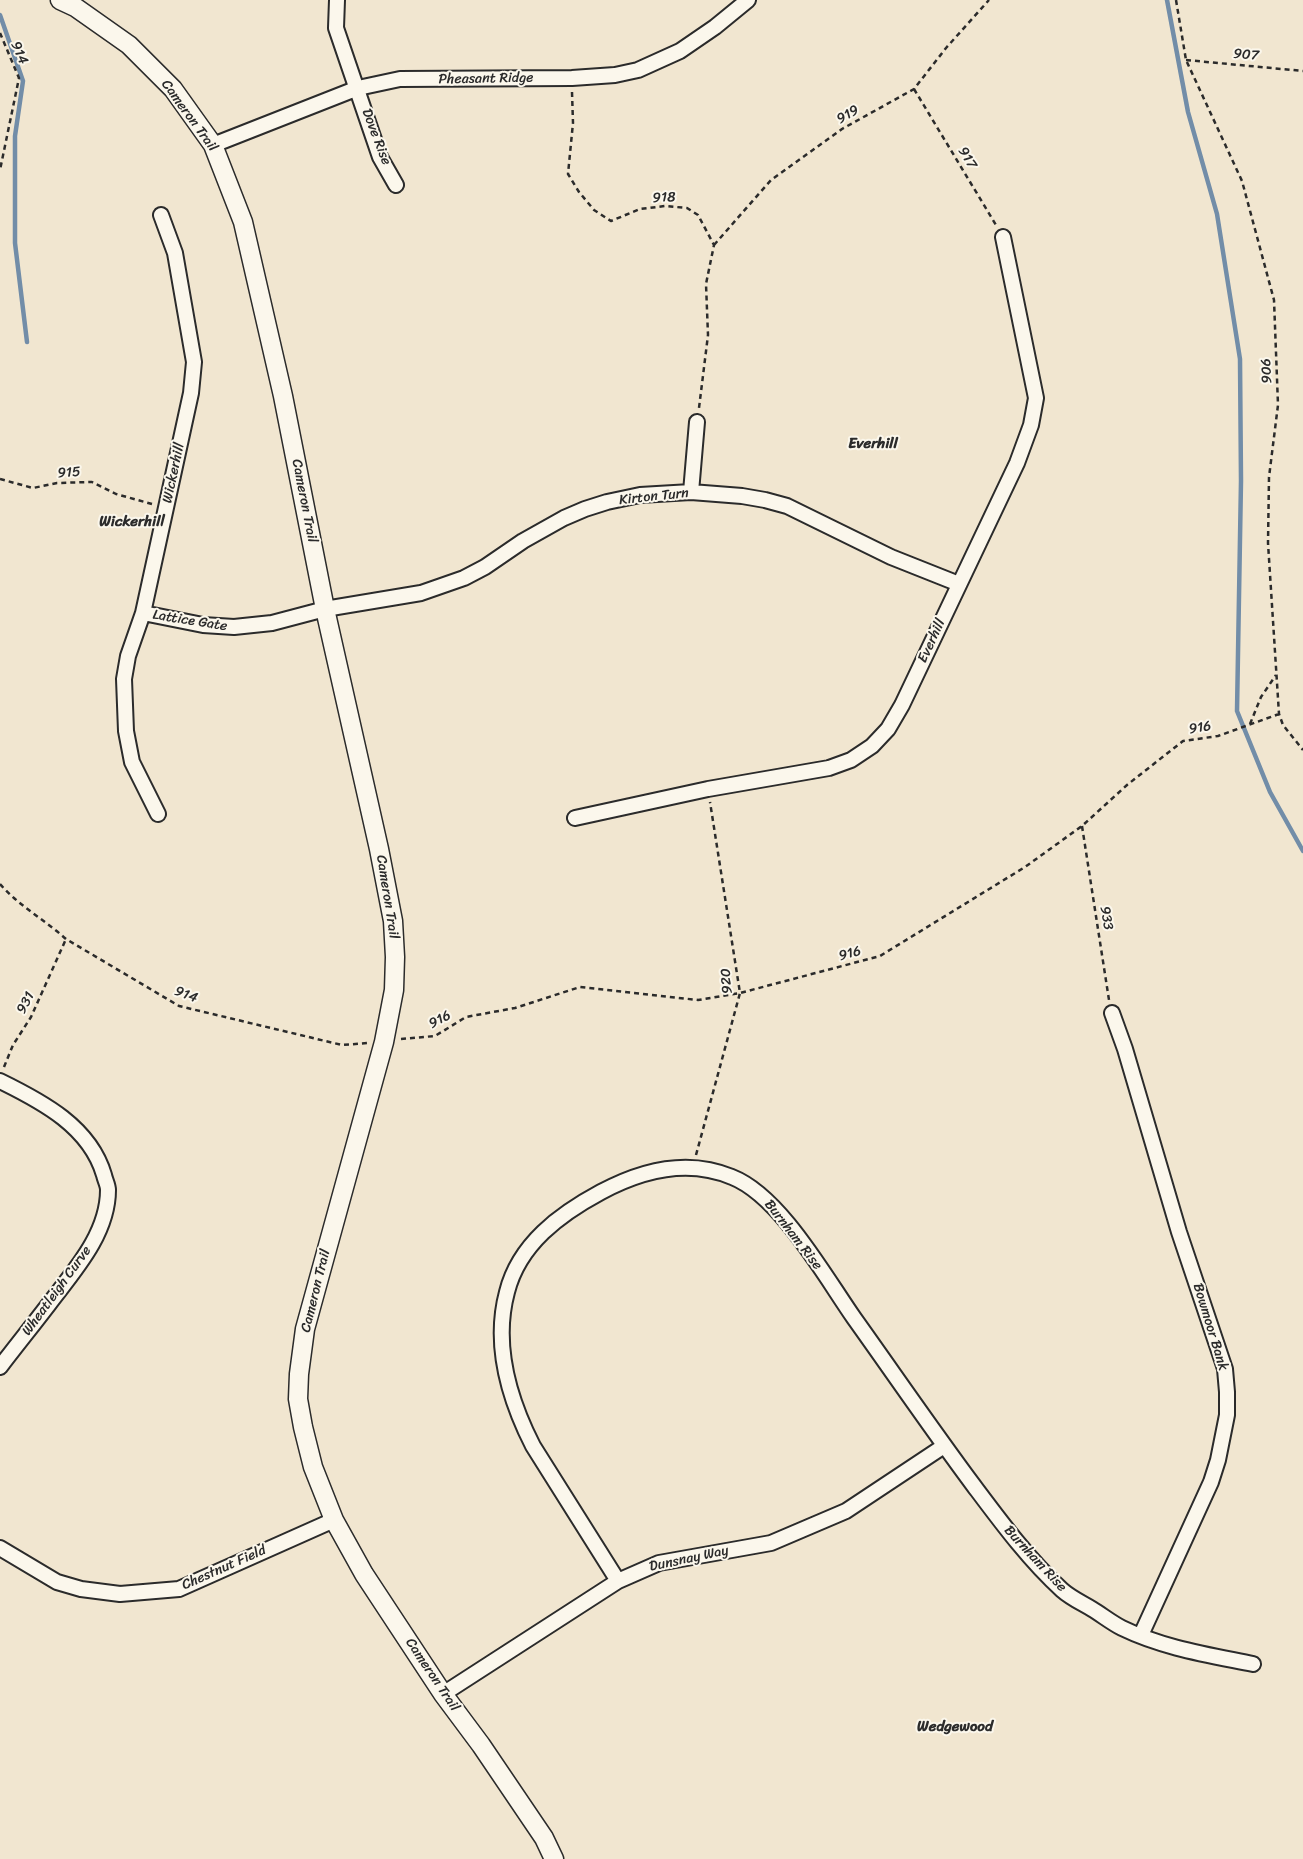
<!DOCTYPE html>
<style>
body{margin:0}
canvas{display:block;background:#f1e6d0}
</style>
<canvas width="1303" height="1859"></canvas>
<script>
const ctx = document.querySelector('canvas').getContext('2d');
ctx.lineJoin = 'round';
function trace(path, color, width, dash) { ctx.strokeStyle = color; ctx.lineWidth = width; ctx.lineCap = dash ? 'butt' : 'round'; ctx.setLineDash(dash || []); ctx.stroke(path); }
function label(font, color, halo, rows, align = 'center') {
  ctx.font = font + ' Sriracha,sans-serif'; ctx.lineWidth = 4; ctx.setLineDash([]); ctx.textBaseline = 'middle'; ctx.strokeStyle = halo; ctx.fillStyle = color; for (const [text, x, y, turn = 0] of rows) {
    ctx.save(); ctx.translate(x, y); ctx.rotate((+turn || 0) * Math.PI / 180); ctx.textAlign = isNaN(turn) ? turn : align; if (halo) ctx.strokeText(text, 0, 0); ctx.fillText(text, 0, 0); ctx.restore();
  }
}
trace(new Path2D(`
 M1167,0l21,112 29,102 23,145 1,122 -4,230 33,81 33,59
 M0,15l23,66 -8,55v107l12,99`), '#728da8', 4.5);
const minor = new Path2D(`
 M337,0l-1,28 44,129 16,28
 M213,145l145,-57 42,-9 172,-1 43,-3 23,-5 42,-19 35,-24 33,-27
 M691,492l6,-70
 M143,613l60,12 31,2 38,-4 53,-14 96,-16 43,-15 21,-11 38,-26 41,-23 21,-9 22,-7 33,-7 51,-3 51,4 23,4 22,6 104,51 68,27
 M158,814l-26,-52 -6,-31 -2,-52 4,-23 15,-43 48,-220 3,-31 -19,-109 -14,-38
 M575,818l133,-29 121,-21 22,-8 21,-14 16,-17 14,-24 115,-242 14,-38 5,-27 -33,-161
 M1112,1013l13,36 54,183 46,137 2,23v23l-9,45 -7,22 -70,153
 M0,1081c43,21 90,46 104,94 1,5 4,10 4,15 0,44 -34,81 -59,114 -16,21 -33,42 -49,63
 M0,1548l57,34 24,7 39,5 59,-5 155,-69
 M618,1581l-85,-135c-24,-47 -40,-102 -26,-154 12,-48 53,-78 94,-100 41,-22 86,-34 131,-15 48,19 92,98 122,141 40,56 79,113 120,168 27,36 55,74 88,104 9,8 20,13 30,19 10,6 20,14 30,19 41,20 87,27 131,36
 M443,1694l175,-113 41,-18 112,-20 75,-32 98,-65`);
const tertiary = new Path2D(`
 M60,0l15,7 54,38 44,44 40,56 30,77 40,174 42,213 54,240 14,72 2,36 -1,33 -10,52 -79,287 -6,45 -1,25 5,28 10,40 21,53 30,54 79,120 38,51 63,93 10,21`);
trace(minor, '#2b2b2b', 18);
trace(tertiary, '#2b2b2b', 21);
trace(new Path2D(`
 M1176,0l10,60 56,121 32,119 4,105 -9,72 -1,66 11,171 4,11 20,25
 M0,33l19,45 -19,92
 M1186,60l117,11
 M914,89l82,136
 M572,92l1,31 -5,51 11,18 15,18 17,11 29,-12 25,-3 22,2 11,7 16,30 -8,39 2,51 -9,73
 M714,245l57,-65 71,-51 72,-40 32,-41 43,-48
 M0,479l33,9 24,-5 35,-1 24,12 36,10
 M1250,724l11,-27 15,-22
 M1082,826l27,174
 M0,884c19,22 45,36 66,55l113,67 163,39 26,-2
 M401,1039l34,-3 31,-19 49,-9 65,-21 118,13 42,-7 140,-37 145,-89 57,-41 45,-41 56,-44 35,-5 61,-22
 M4,1067l9,-22 18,-28 35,-78
 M696,1155l44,-162 -30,-191`), '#2b2b2b', 2.5, [5, 4]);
trace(minor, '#fbf7ec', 14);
trace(tertiary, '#fbf7ec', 18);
label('14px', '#2b2b2b', '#fbf7ec', [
 ["914",19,53,67],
 ["907",1246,55,5],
 ["Pheasant Ridge",486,79,-1],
 ["919",848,115,-30],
 ["Cameron Trail",189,116,54],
 ["Dove Rise",376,137,69],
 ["917",967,158,59],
 ["918",664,198,-2],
 ["906",1267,371,-92],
 ["915",69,473,-4],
 ["Wickerhill",174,473,-78],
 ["Kirton Turn",654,497,-6],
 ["Cameron Trail",304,501,79],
 ["Lattice Gate",190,621,9],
 ["Everhill",932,641,-65],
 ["916",1200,728,-9],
 ["Cameron Trail",387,897,81],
 ["933",1106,918,81],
 ["916",850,954,-15],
 ["920",727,981,-95],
 ["914",186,995,21],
 ["931",26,1003,-62],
 ["916",440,1020,-27],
 ["Burnham Rise",793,1235,52],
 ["Wheatleigh Curve",57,1291,-54],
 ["Cameron Trail",316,1291,-76],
 ["Bowmoor Bank",1210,1327,73],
 ["Dunsnay Way",689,1559,-12],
 ["Burnham Rise",1035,1559,47],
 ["Chestnut Field",224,1568,-24],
 ["Cameron Trail",432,1675,56]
]);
label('bold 15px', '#2b2b2b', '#fbf7ec', [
 ["Everhill",873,444],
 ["Wickerhill",132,522],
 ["Wedgewood",955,1727]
]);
</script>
